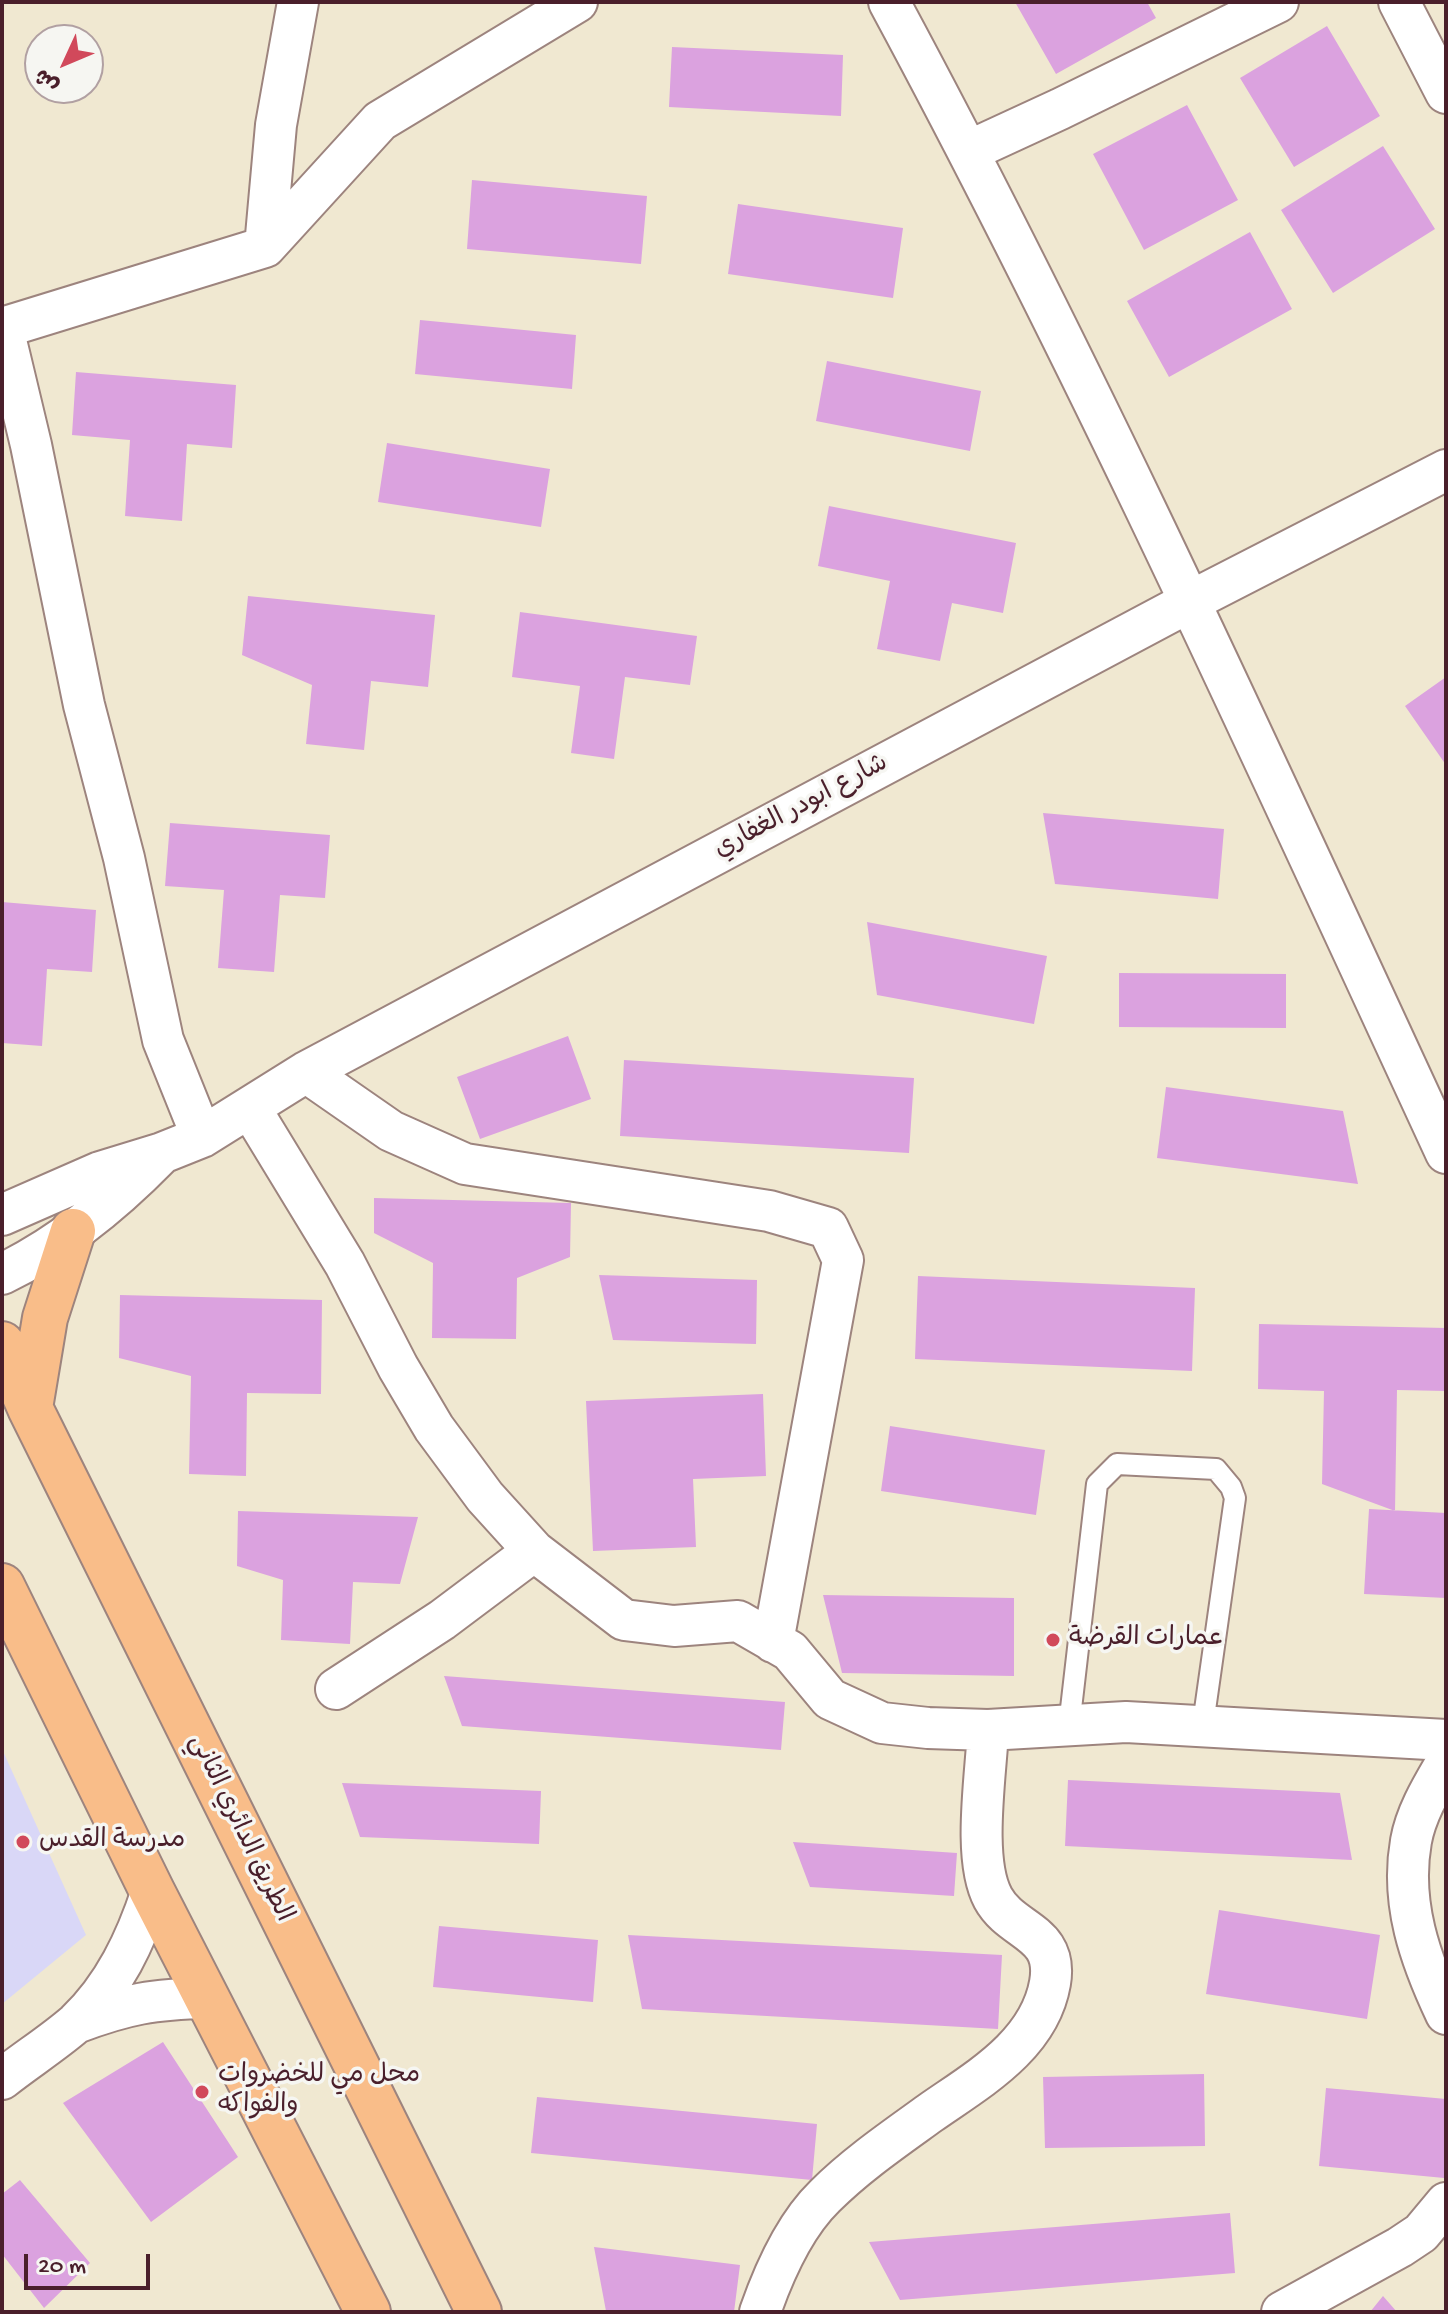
<!DOCTYPE html>
<meta charset="utf-8">
<style>
body{margin:0}
#map{position:relative;width:1448px;height:2314px;overflow:hidden;background:#f0e8d1;font-family:"Gochi Hand","Playpen Sans Arabic",sans-serif}
canvas{display:block}
.frame{position:absolute;inset:0;border:4px solid #4a1f2b;pointer-events:none}
.north{position:absolute;left:24px;top:24px;width:80px;height:80px;box-sizing:border-box;background:#f6f6f2;border:2px solid #b1a0a2;border-radius:50%;rotate:226deg;font-size:22px;font-weight:700;line-height:32px;text-align:center;color:#4a1f2b}
.north::after{content:'';display:block;margin:auto;width:28px;height:36px;background:#d1495b;clip-path:polygon(50% 0,100% 100%,50% 72%,0 100%)}
.scale{position:absolute;left:24px;top:2254px;width:126px;height:36px;box-sizing:border-box;border:4px solid #4a1f2b;border-top:0;padding-left:10px;font-size:24px;line-height:28px;white-space:nowrap;color:#4a1f2b;-webkit-text-stroke:6px #f6f6f2;paint-order:stroke}
</style>
<div id="map">
<canvas width="1448" height="2314"></canvas>
<div class="frame"></div>
<div class="north">ش</div>
<div class="scale">20 m</div>
</div>
<script>
const ctx = document.querySelector('canvas').getContext('2d');
ctx.lineJoin = 'round';
function fill(path, color) { ctx.fillStyle = color; ctx.fill(path, 'evenodd'); }
function trace(path, color, width, dash) { ctx.strokeStyle = color; ctx.lineWidth = width; ctx.lineCap = dash ? 'butt' : 'round'; ctx.setLineDash(dash || []); ctx.stroke(path); }
function label(font, color, halo, rows, align = 'center') {
  ctx.font = font + ' "Gochi Hand","Playpen Sans Arabic",sans-serif'; ctx.lineWidth = 7; ctx.setLineDash([]); ctx.textBaseline = 'middle'; ctx.strokeStyle = halo; ctx.fillStyle = color; for (const [text, x, y, turn = 0] of rows) {
    ctx.save(); ctx.translate(x, y); ctx.rotate((+turn || 0) * Math.PI / 180); ctx.textAlign = isNaN(turn) ? turn : align; if (halo) ctx.strokeText(text, 0, 0); ctx.fillText(text, 0, 0); ctx.restore();
  }
}
fill(new Path2D(`
 M2,1749l84,186 -84,69z`), '#d9d7f7');
fill(new Path2D(`
 M1015,2h132l9,16 -100,56z
 M1327,26l53,90 -86,51 -54,-89z
 M672,47l171,8 -2,61 -172,-9z
 M1187,105l51,95 -94,50 -51,-96z
 M1383,146l52,83 -102,64 -52,-83z
 M472,180l175,16 -6,68 -174,-15z
 M738,204l165,24 -10,70 -165,-24z
 M1250,232l42,77 -123,68 -42,-76z
 M420,320l156,15 -4,54 -157,-15z
 M827,361l154,30 -11,60 -154,-30z
 M76,372l160,13 -4,63 -45,-4 -5,77 -57,-5 5,-76 -58,-5z
 M387,443l163,26 -9,58 -163,-25z
 M829,506l187,37 -13,70 -51,-10 -12,58 -63,-12 13,-68 -72,-15z
 M248,596l187,19 -7,72 -57,-6 -7,69 -58,-6 6,-59 -70,-30z
 M520,612l177,24 -7,49 -65,-8 -11,82 -43,-6 9,-67 -68,-9z
 M1446,677v88l-41,-59z
 M1043,813l181,16 -6,70 -163,-15z
 M170,823l160,12 -5,63 -45,-3 -6,77 -56,-4 6,-78 -59,-4z
 M2,902l94,8 -4,62 -45,-3 -5,77 -40,-3z
 M867,922l180,34 -13,68 -157,-29z
 M1119,973l167,1v54l-167,-1z
 M568,1036l23,63 -111,40 -23,-62z
 M624,1060l290,18 -5,75 -289,-17z
 M1166,1087l177,24 15,73 -201,-26z
 M374,1198l197,5 -1,54 -53,21 -1,61 -84,-1 1,-75 -59,-30z
 M599,1275l158,5 -1,64 -143,-4z
 M918,1276l277,12 -3,83 -277,-12z
 M120,1295l202,5 -1,94 -74,-1 -1,83 -57,-2 2,-98 -72,-18z
 M1259,1324l187,4v63l-49,-1 -2,121 -73,-27 2,-93 -66,-2z
 M763,1394l3,82 -73,3 3,68 -103,4 -7,-150z
 M890,1426l155,24 -9,65 -155,-24z
 M1369,1509l77,4v85l-82,-4z
 M238,1511l180,6 -18,67 -47,-2 -3,62 -69,-4 2,-60 -46,-14z
 M823,1595l191,3v78l-172,-3z
 M444,1676l341,26 -4,48 -319,-24z
 M1068,1780l272,13 12,67 -287,-14z
 M342,1783l199,8 -2,53 -179,-7z
 M793,1842l164,11 -3,43 -144,-9z
 M1219,1910l161,25 -13,84 -161,-25z
 M439,1926l159,14 -5,62 -160,-15z
 M628,1935l374,20 -4,74 -356,-20z
 M163,2042l75,115 -87,65 -88,-119z
 M1204,2074l1,72 -160,2 -2,-71z
 M1326,2088l120,11 -2,79 -125,-12z
 M537,2097l280,27 -5,56 -281,-27z
 M20,2180l70,83 -46,45 -42,-54v-60z
 M1230,2213l5,60 -335,27 -31,-58z
 M594,2247l146,18 -6,47 -128,-1z
 M1383,2296l14,16h-27z`), '#dba2df');
const lane = new Path2D(`
 M1069,1726l28,-242 20,-20 99,5 15,18 4,11 -32,226`);
const street = new Path2D(`
 M889,2c202,375 378,764 557,1151
 M1399,2l47,91
 M969,151l91,-42 218,-107
 M265,247l11,-122 22,-123
 M2,328l263,-81 115,-126 197,-119
 M3,328l28,117 53,260 40,153 39,182 39,97
 M306,1072l85,59 74,33 304,47 59,17 15,32 -70,382
 M250,1108l95,156 53,103 36,61 51,69 49,54 90,69 50,6 64,-5 52,30 40,48 52,24 46,5 60,2 138,-8 320,18
 M2,1215l98,-43 62,-19 40,-16 104,-65 885,-471 255,-131
 M2,1274c60,-29 111,-71 157,-118
 M336,1689l106,-69 92,-69
 M1446,1763c-14,24 -30,50 -35,78 -11,62 9,118 35,173
 M76,2023c50,-19 78,-24 132,-25
 M2,2079c24,-19 51,-36 74,-56 38,-36 60,-83 76,-132
 M760,2312c14,-40 34,-86 65,-116 31,-31 69,-57 105,-83 47,-33 109,-67 120,-130 9,-52 -38,-50 -57,-85 -21,-39 -7,-123 -5,-168
 M1282,2312l118,-65 21,-14 25,-30`);
const primary = new Path2D(`
 M2,1344l28,64 449,904
 M30,1408l15,-90 28,-87
 M2,1586l150,305 216,421`);
trace(lane, '#9d847e', 24);
trace(street, '#9d847e', 44);
trace(primary, '#9d847e', 48);
trace(lane, '#fff', 20);
trace(street, '#fff', 40);
trace(primary, '#f9bd89', 44);
for (const [x, y, r, color] of [
 [1053,1640,8,"#d1495b"],
 [23,1842,8,"#d1495b"],
 [202,2092,8,"#d1495b"]
]) { const dot = new Path2D(); dot.arc(x, y, r, 0, 2 * Math.PI); ctx.fillStyle = color; ctx.fill(dot); trace(dot, '#f6f6f2', 3); }
label('26px', '#4a1f2b', '#f6f6f2', [
 ["شارع ابودر الغفاري",802,808,-28],
 ["الطريق الدائري الثاني",239,1829,64]
]);
label('26px', '#4a1f2b', '#f6f6f2', [
 ["عمارات القرضة",1069,1640],
 ["مدرسة القدس",39,1842],
 ["محل مي للخضروات",218,2077],
 ["والفواكه",218,2107]
], 'left');
</script>
